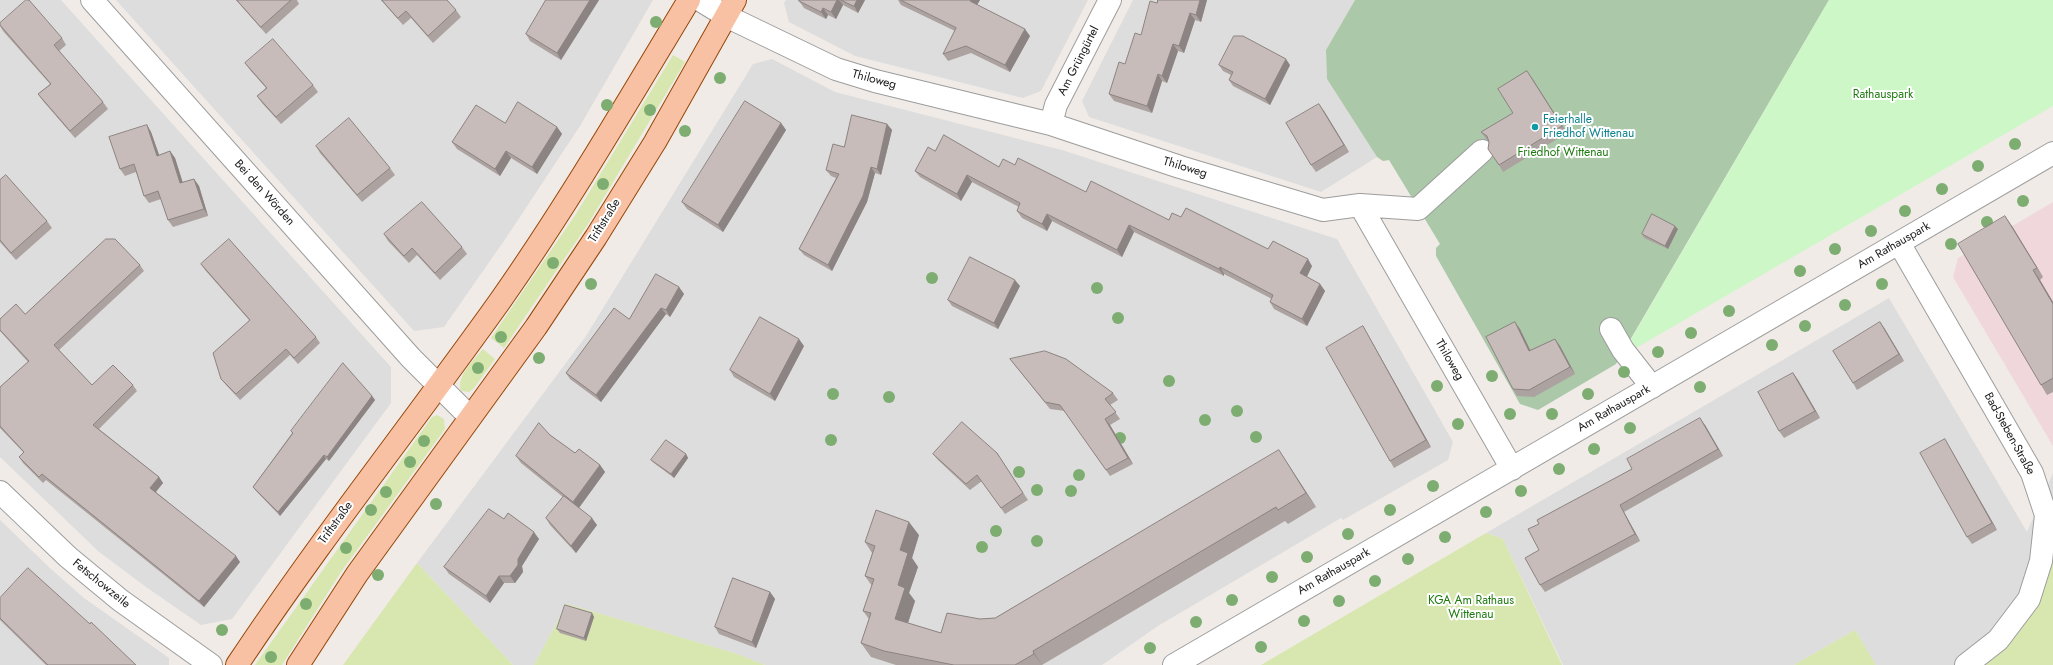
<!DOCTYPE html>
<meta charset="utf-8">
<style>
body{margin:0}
canvas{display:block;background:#f0ebe7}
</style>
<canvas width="2053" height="665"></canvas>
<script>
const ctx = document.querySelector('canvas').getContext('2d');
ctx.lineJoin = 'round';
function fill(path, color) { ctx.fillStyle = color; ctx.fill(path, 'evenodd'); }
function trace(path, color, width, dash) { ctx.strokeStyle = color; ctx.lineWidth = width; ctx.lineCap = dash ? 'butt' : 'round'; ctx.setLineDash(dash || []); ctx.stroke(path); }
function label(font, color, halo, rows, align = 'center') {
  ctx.font = font + ' Jost,sans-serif'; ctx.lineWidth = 4; ctx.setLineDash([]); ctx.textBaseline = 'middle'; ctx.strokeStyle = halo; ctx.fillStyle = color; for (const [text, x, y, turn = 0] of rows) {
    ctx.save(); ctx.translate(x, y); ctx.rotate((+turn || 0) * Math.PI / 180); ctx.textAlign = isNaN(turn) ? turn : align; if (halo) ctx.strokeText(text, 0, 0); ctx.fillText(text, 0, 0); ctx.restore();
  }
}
fill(new Path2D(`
 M0,0h61l330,367v36l-159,216 -31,6 -55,-38 -48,-36 -98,-94z
 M116,0h537l-73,126 -74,112 -62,89 -30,4z
 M786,0h302l-47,91 -18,7 -168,-42 -66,-34 -5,-19z
 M1133,0h222l-29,50 1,29 50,78 -56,35 -232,-75 -7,-16z
 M772,59l63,33 227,58 275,89 116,203 -5,18 -105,60 -2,-2 -183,108 -56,39h-337l-31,-12 -167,-49 -33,61h-21l-96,-102 169,-227 167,-272z
 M1889,298l138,234 26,-59v81l-13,46 -23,34 -38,31h-103l-21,-35 -61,35h-231l-60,-126 -17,-6z
 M0,520l51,49 33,29 85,60v7h-169z`), '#dedddd');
fill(new Path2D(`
 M2053,202v244l-100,-169 5,-19z`), '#f0d7db');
fill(new Path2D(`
 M673,55l12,7 -97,162 -84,124 -13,-10 85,-124z
 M483,349l12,10 -21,29 -5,4 -8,-1c-5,-15 13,-31 22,-42z
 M437,415l7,4 1,10 -104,143 -59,93h-27l177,-248z
 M1486,533l17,6 59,126h-301z
 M2053,554v111h-74l38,-31 23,-34z
 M417,563l96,102h-170z
 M567,604l167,49 31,12h-231z
 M1855,630l21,35h-82z`), '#d7e7af');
fill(new Path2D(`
 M1355,0h474l-213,364 -78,46 -18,-6 -84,-148v-8l4,-4 -51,-84 -6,1 -6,-4 -50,-78 -1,-29z`), '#abc8a9');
fill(new Path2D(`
 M1829,0h224v106l-417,242 -6,-7z`), '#cdf7c6');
const minor = new Path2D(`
 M92,0l319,358 59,59
 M700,0l26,16 110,53 39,12 176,43 129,43 143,43 37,-5 152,264
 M1051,124l5,-19 54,-105
 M1360,205l58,4 64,-58
 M1899,243l133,230 14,42 -5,46 -12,38 -31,41 -32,25
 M1611,329l12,21 29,37
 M0,492l68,65 52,43 91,65
 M1174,665l879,-512`);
const major = new Path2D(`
 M237,665c83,-125 176,-242 263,-364 68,-97 128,-200 189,-301
 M298,665l59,-91 179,-247 60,-90 59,-95 80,-142`);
trace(minor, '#9d9d9d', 24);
trace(major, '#954607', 24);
trace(minor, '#fff', 22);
trace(major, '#f8c1a4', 22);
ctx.fillStyle = '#7dad71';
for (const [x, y] of [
 [656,22],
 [720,78],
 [607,105],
 [650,110],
 [685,131],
 [2015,144],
 [1978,166],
 [603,184],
 [1942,189],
 [2023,201],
 [1905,211],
 [1987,222],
 [1871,231],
 [1951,244],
 [1835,249],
 [553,263],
 [1800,271],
 [932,278],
 [591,284],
 [1882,284],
 [1097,288],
 [1845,305],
 [1729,311],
 [1118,318],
 [1805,326],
 [1691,333],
 [501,337],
 [1772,345],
 [1658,352],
 [539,358],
 [478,368],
 [1624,372],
 [1492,376],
 [1169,381],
 [1437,386],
 [1700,387],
 [833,394],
 [1588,394],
 [889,397],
 [1237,411],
 [1510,414],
 [1552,414],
 [1205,420],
 [1458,424],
 [1630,428],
 [1256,437],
 [1120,438],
 [831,440],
 [424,441],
 [1594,449],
 [410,462],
 [1559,469],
 [1019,472],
 [1079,475],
 [1433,486],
 [1037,490],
 [1071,491],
 [1521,491],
 [386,492],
 [436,504],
 [371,510],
 [1390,510],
 [1486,512],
 [996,531],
 [1348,534],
 [1445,537],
 [1037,541],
 [982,547],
 [346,548],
 [1307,557],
 [1408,559],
 [378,575],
 [1272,577],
 [1375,581],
 [1232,600],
 [1339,601],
 [306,604],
 [1304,621],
 [1196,622],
 [222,630],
 [1261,647],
 [1150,648],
 [271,657]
]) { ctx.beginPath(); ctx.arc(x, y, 6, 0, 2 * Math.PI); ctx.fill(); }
fill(new Path2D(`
 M236,0h61l2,4 -33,30z
 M381,0h66l9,10 5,7 -28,26 -22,-25 -8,7z
 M546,0h53l-38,60 -31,-19 -4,-7z
 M799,0h66l-7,13 -15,-8 -7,14 -8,-4 -2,4 -22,-11 -5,-7z
 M898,0h82l-3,5 53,31 -20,36 -39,-19 -23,8 -5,-7 12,-23 -54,-26z
 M1158,0h49l-6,22 -6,-2 -11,33 -6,-2 -11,32 -5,-2 -10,32 -38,-12 -5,-7 16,-30 16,-29z
 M0,26l62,12 4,7 -7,6 44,51 5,7 -33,29 -32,-37 -5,-7 12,-10 -47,-53z
 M245,63l68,22 5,7 -37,32 -19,-21 -5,-7 9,-8 -16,-18z
 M1219,65h71l-20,40 -37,-19 -4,-6 2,-5 -8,-4z
 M1532,78l35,55 -64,39 -4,-7 -10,-24 -3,-2 -5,-7 32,-19z
 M1324,111l25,41 -33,20 -5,-7z
 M505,123l52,4 5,7 -25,40 -26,-16 -11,18 -43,-27 -5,-7z
 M781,123l5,7 -63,102 -36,-23 -5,-7z
 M887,124l5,6 -11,45 -6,-2 -8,29 -35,69 -28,-16 -5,-6 37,-71 -5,-2 -5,-6z
 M147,125l4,7 8,23 11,-4 5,7 8,25 11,-4 5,7 9,30 -35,11 -5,-7 -7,-21 -12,4 -5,-7 -8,-24 -11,4 -5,-7z
 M316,146l74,22 5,7 -33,27 -42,-49z
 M935,151l64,16 16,-2 71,27 83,28 12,-3 131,49 -5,11 13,7 5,7 -18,35 -33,-17 -4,-7 2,-3 -48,-25v2l-90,-44 -12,25 -70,-36 -5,10 -25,-13 -5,-7 2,-4 -47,-25 -11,19 -41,-24 -5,-6z
 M0,180l47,41 5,7 -36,32 -16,-18z
 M2012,226l31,51 -3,3 13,22v90l-6,3 -6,-10z
 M1678,229l-10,20 -24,-11 -2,-4z
 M384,234l78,13 5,7 -27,26 -23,-25 -8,8 -21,-22z
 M201,264l115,73 4,6 -22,21 -8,-9 -50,45 -14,-15 -5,-6 28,-59 -44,-50z
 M140,265l4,6 -85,79 33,35h41l4,6 -38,38 60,48 4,6 -7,9 84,70 -36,45 -158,-127 -3,3 -20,-20 -4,-6 5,-4 -24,-25v-41l28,-25 -28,-31v-12l25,-5z
 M1020,286l-22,43 -46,-23 -4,-6z
 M679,287l5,7 -14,23 -4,-3 -65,88 -31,-23 -4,-6 63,-54z
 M1880,322l24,39 -47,29 -4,-7z
 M1520,329l10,21 25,-11 5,7 15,28 -41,23 -17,-1 -4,-7z
 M1367,333l64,114 -37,21 -4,-7z
 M804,346l-29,55 -41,-24 -4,-7z
 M1010,359l103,34 5,7 -8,5 10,14 -10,6 23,39 -23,12 -45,-65 -15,-2z
 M1793,373l5,7 22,38 -36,20 -5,-7z
 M372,396l3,4 -46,61 -3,-2 -46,57 -25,-26 -2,-3 39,-54 -1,-2z
 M1705,425l18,31 -99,56 16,29 -95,51 -5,-7 -1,-61z
 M550,435l25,18 25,12 5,7 -26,36 18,17 -21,28 -26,-28 -4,-7 17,-21 -42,-34 -5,-7z
 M1949,446l48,84 -25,14 -5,-7z
 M997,453l31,47 -23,14 -23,-33 -12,9 -32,-30 -5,-6z
 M686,454l2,4 -14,20 -20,-15 -3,-3z
 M1288,464l28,43 -28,17 -3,-3 -243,144h-146l-25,-8 -10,-14 8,-24 -6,-8 9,-25 -7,-10 7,-23 -7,-11 54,-7 -7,23 6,9 -9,26 6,8 -7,22 33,10 39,-14 15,-1z
 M504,519l35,20 -17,27 1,6 -8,11h-11l-14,20 -41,-29 -5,-7z
 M770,592l5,7 -19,49 -37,-14 -4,-7z
 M0,598l90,26 46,41h-90l-46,-45z
 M592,613l2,4 -8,24 -26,-8 -3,-4z`), '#aca2a0');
fill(new Path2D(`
 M590,0h9l-38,60 -4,-7z
 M837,0h2l4,5 -7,14 -5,-7z
 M857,0h8l-7,13 -4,-7z
 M971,0h9l-5,8 -5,-7z
 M1200,0h7l-6,22 -5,-7z
 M823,8l5,7 -2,4 -5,-7z
 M1190,13l5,7 -11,33 -5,-7z
 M1025,29l5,7 -20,36 -5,-7z
 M1173,44l5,7 -11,32 -5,-7z
 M1286,59l4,6 -20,40 -5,-6z
 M1527,71l5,7 35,55 -5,-7z
 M1158,74l4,7 -10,32 -5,-7z
 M1319,104l5,7 25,41 -5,-7z
 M781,123l5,7 -63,102 -5,-7z
 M887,124l5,6 -11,45 -4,-6z
 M147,125l4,7 11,31 -5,-7z
 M557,127l5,7 -25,40 -5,-7z
 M170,151l5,7 10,32 -5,-7z
 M506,151l5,7 -11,18 -5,-7z
 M871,167l4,6 -8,29 -35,69 -4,-6z
 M967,175l5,7 -11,19 -4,-7z
 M194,179l5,7 9,30 -4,-7z
 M1047,214l5,7 -5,10 -5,-7z
 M2005,216l7,10 31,51 -6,-9z
 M1129,225l5,7 -12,25 -5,-7z
 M1675,226l3,3 -10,20 -3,-3z
 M1308,259l4,7 -7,14 -5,-7z
 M1220,267l4,7v2l-5,-7z
 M2033,270l7,10 13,22v2z
 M1015,280l5,6 -22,43 -4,-6z
 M1320,284l5,7 -18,35 -5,-7z
 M679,287l5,7 -14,23 -4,-7z
 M661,308l5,6 -65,88 -5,-7z
 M1515,322l5,7 14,29 -5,-7z
 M1880,322l5,7 19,32 -5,-7z
 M1363,326l4,7 64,114 -5,-7z
 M799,339l5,7 -29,55 -5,-7z
 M1555,339l5,7 15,28 -5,-7z
 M1793,373l5,7 22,38 -5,-7z
 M372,396l3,4 -46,61 -2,-4z
 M1700,418l5,7 18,31 -5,-7z
 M1105,419l5,6 23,39 -5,-6z
 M1945,439l52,91 -5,-7z
 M1279,450l9,14 28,43 -10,-14z
 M686,454l2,4 -14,20 -3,-4z
 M324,455l2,4 -46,57 -2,-4z
 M600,465l5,7 -27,37 -5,-7z
 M159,477l4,6 -9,11 -4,-6z
 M1620,505l4,7 16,29 -5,-7z
 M592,518l5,7 -21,28 -5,-7z
 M909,522l10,13 -7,23 6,9 -9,26 6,8 -10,31 -10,-13 5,-69z
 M534,532l5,7 -17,27 1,6 -8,11 -5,-7 8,-17z
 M236,556l4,6 -36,45 -5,-6z
 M499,576l5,7 -14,20 -4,-7z
 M770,592l5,7 -19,49 -4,-6z
 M592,613l2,4 -8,24 -2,-3z
 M1033,651l9,14 -8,-11z`), '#8c8482');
const building = new Path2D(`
 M26,0h3l33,38 -8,7 49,57 -33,29 -32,-37 13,-10 -51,-59v-2z
 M237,0h54l-30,27z
 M382,0h65l9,10 -28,26 -22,-25 -8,7z
 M546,0h44l-33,53 -31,-19z
 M799,0h38l-6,12 -8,-4 -2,4 -22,-11z
 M841,0h16l-3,6z
 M901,0h70l-1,1 55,28 -20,36 -39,-19 -23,8 13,-26z
 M1158,0h42l-4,15 -6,-2 -11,33 -6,-2 -11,32 -4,-2 -11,32 -38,-12 10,-32 6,2 10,-31 6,2 9,-34 7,2z
 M1234,36h9l43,23 -21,40 -36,-19 4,-8 -14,-7z
 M273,39l40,46 -37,32 -19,-21 10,-8 -22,-25z
 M1527,71l35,55 -63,39 -11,-16 1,-7 -2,-6 -6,-4 32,-19 -15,-24z
 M745,101l36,22 -63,102 -36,-23z
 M518,102l39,25 -25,40 -26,-16 -11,18 -43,-27 24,-37 29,18z
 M1319,104l25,41 -33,20 -25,-42z
 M852,115l35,9 -10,45 -6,-2 -8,29 -35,69 -29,-16 40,-75 -13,-4 7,-26 11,3z
 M349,118l41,50 -33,27 -41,-49z
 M147,125l10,31 13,-5 10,32 14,-4 10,30 -36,11 -10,-29 -14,5 -10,-32 -14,5 -11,-32z
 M944,135l55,32 4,-8 12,6 3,-7 68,34 5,-11 78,39 3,-7 9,4 5,-9 82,41 5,-8 35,18 -8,14 20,11 -18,35 -32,-17 3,-7 -53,-28 -1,2 -90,-44 -12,25 -70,-36 -5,10 -25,-13 3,-8 -53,-28 -10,19 -42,-23 13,-24 7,4z
 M6,175l41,46 -36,32 -11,-13v-60z
 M422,202l40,45 -27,26 -23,-25 -8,8 -20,-22z
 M1652,214l23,12 -10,20 -23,-12z
 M2005,216l32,52 -4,2 20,34v74l-12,7 -83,-141z
 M106,239h9l25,26 -86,80 38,40 21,-20 20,20 -40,40 66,52 -9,11 86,68 -37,45 -157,-127 -3,3 -20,-20 5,-5 -24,-26v-39l29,-26 -29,-31v-11l16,-15 9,10z
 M229,239l87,98 -22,21 -8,-9 -50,45 -15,-15 -8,-26 37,-33 -49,-56z
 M970,257l45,23 -21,43 -46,-23z
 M656,274l23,13 -13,23 -5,-2 -65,87 -30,-22 48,-65 15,11z
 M760,317l39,22 -29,55 -40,-24z
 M1515,322l14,29 26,-12 15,28 -41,23 -16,-1 -27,-52z
 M1880,322l19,32 -46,29 -20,-32z
 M1363,326l63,114 -36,21 -64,-113z
 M1045,351l21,8 47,34 -8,6 11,13 -11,7 23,39 -22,12 -46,-65 -15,-3 -35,-43z
 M343,363l29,33 -45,61 -3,-2 -46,57 -25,-25 40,-54 -2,-2z
 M1793,373l22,38 -36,20 -21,-39z
 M1700,418l18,31 -98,56 15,29 -95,51 -15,-27 14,-8 -11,-21 11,-5 -2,-4 95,-51 -5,-10z
 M962,422l35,31 26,40 -22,15 -24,-33 -11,9 -33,-30z
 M539,423l11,12 25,18 4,-4 21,16 -27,37 -57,-46z
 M1945,439l47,84 -25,14 -47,-84z
 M666,440l20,14 -15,20 -20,-14z
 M1279,450l27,43 -28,17 -2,-3 -243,144 1,3 -19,11h-61l-70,-14 -23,-8 10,-30 -8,-2 11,-32 -9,-3 10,-30 -10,-4 11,-32 33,12 -9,28 8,3 -10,32 7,3 -10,31 46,14 6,-20 33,6 15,-1z
 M564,496l28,22 -21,28 -25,-28z
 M489,509l15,10 4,-6 26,19 -16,27v6l-8,11h-11l-13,20 -42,-29z
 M28,568l62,56 1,-2 45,43h-88l-48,-47v-20z
 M733,578l37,14 -18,50 -37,-15z
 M565,605l27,8 -8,25 -27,-9z`);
fill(building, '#c8bcba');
trace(building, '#8c8482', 1);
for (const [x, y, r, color] of [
 [1535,127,4,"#0f9aa8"]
]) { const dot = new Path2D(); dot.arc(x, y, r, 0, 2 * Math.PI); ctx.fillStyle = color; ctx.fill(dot); trace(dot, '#fff', 1.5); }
label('12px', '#202020', '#fff', [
 ["Am Grüngürtel",1079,61,-63],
 ["Thiloweg",874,80,15],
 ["Thiloweg",1185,168,17],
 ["Bei den Wörden",264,193,48],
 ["Triftstraße",605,221,-58],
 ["Am Rathauspark",1894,246,-30],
 ["Thiloweg",1449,360,60],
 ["Am Rathauspark",1614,409,-30],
 ["Bad-Steben-Straße",2009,434,61],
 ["Triftstraße",336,523,-54],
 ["Am Rathauspark",1334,572,-30],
 ["Fetschowzeile",101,584,39]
]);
label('12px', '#1f7b11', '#fff', [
 ["Rathauspark",1883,95],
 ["Friedhof Wittenau",1563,153],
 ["KGA Am Rathaus",1471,601],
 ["Wittenau",1471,615]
]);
label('12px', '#0d838f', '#fff', [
 ["Feierhalle",1543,120],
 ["Friedhof Wittenau",1543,134]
], 'left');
</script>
